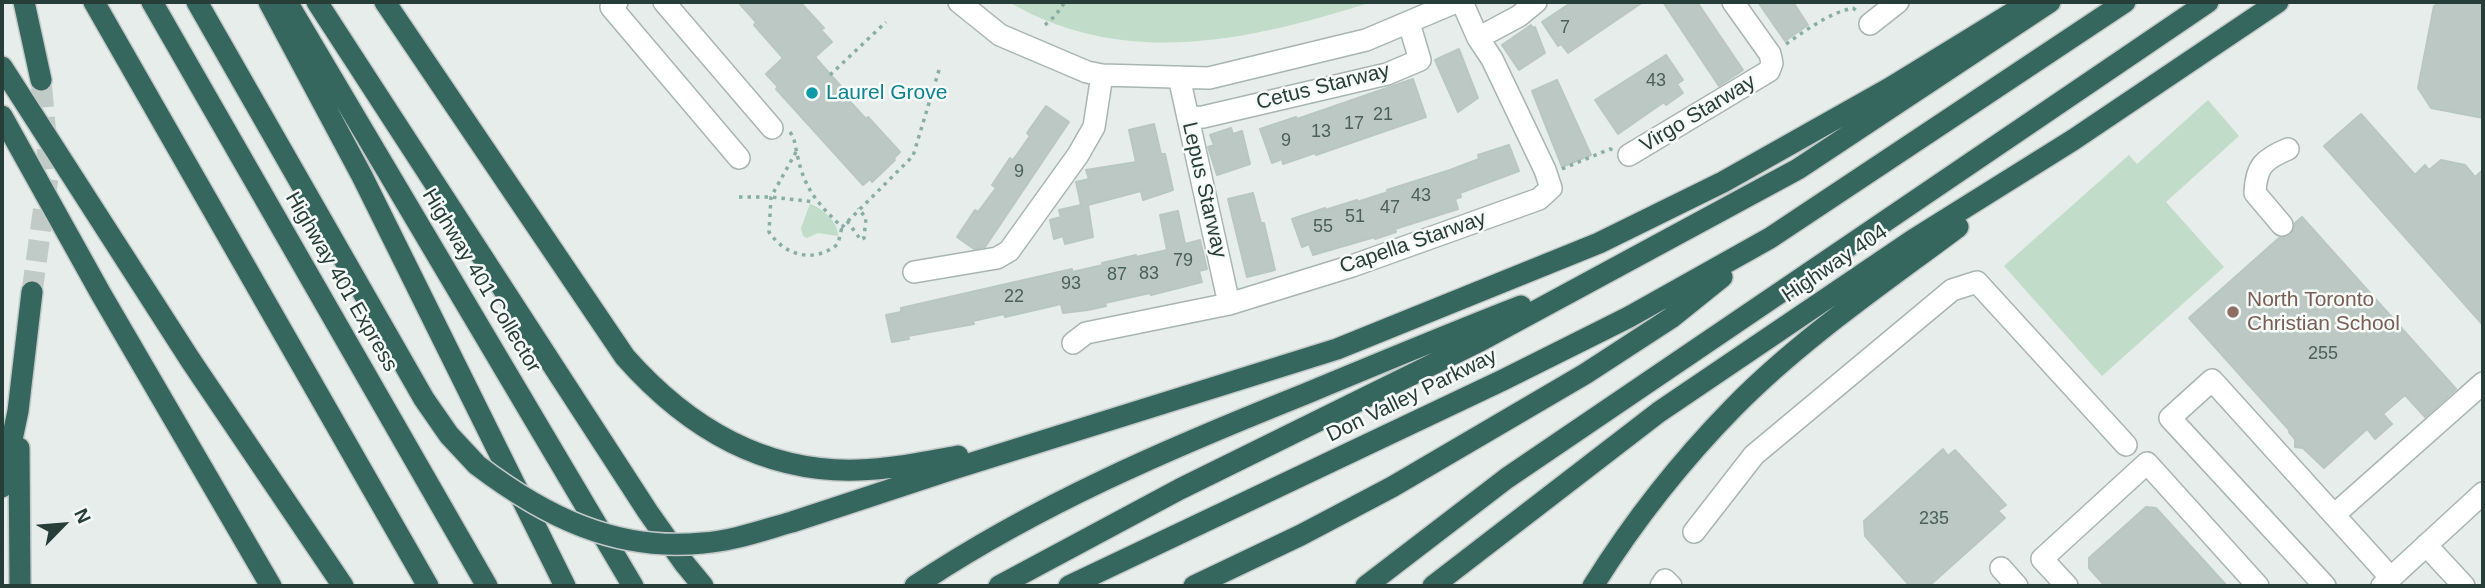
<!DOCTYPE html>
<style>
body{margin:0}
#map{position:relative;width:2485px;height:588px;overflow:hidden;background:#e6edea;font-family:Helvetica,sans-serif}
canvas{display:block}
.frame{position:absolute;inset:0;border:4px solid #273e38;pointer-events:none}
.north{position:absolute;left:28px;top:490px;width:70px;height:70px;-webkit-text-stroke:5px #f6faf8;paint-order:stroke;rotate:65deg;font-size:19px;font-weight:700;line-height:28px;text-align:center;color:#273e38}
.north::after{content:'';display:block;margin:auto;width:24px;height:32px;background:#273e38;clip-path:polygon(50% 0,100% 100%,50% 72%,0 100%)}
</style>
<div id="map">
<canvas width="2485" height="588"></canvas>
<div class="frame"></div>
<div class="north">N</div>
</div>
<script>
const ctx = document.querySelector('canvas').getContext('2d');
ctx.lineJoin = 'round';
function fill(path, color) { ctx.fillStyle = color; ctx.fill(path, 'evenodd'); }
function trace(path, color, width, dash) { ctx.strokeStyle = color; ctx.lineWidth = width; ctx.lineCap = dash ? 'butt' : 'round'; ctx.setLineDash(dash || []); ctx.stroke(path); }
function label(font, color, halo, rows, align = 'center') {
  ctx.font = font + ' Helvetica,sans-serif'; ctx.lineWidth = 5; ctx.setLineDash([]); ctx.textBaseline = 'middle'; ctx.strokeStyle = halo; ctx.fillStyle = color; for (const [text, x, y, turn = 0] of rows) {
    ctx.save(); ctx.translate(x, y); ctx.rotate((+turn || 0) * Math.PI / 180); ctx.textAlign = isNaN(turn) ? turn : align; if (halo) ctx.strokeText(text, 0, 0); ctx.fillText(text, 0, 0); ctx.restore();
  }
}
fill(new Path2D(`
 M1009,2h363c-121,38 -247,68 -363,0z
 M2208,100l31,36 -73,66 58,65 -122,109 -98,-110 125,-111 8,9z
 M810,204c12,4 29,18 28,32l-20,-3 -11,5 -4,-2 -2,-8z`), '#c1dcc9');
const building = new Path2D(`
 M738,2h62l24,26 -3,2 11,12 -17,15 31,35 -3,2 23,25 2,-2 32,35 -6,6 1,2 -23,22 -2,-3 -7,6 -87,-96 2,-2 -12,-13 17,-16 -29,-33 2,-3z
 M1572,2h71l-75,51 -7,-9 -3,2 -16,-24z
 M1663,2h34l46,68 -24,16z
 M1758,2h35l15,23 -23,16z
 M2441,2h42v116l-52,-10 -13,-20 16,-82z
 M1531,25l2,3 2,-1 10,26 -26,17 -17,-25z
 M1459,49l19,49 -20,14 -23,-52z
 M1666,55l17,25 -6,4 6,9 -17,12 -2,-3 -46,32 -23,-34z
 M1413,79l13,38 -110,38 -1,-2 -32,11 -1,-5 -10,4 -12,-34 36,-12 1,2z
 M1557,80l34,75 -29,12 -30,-76z
 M1046,106l23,16 -84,125 -11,2 -17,-12 18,-27 3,2 18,-24 -4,-3 18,-27 3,2 17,-24 -3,-3z
 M2361,114l54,61 10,-10 4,5 12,-10 24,5 10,12 8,-7v155l-159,-179z
 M1154,124l7,30h4l8,36 -30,10 -2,-9 -53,14 5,32 -28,7 -2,-8 -9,3 -4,-19 11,-3 -2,-7 22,-5 -5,-23 13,-3 -3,-9 50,-8 -7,-32z
 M1231,128l2,6 9,-3 8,33 -33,11 -9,-28 6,-2 -4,-10z
 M1509,145l10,26 -59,22 1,4 -6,2 3,10 -63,20 1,3 -21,7v-2l-62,18 -4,-11 -7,3 -10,-28 33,-11v2l32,-10v2l31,-10 -1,-2 63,-20 29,-11 -1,-4z
 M1253,193l8,30h3l11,47 -28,7 -19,-78z
 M1178,211l7,33 15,-4 7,29 -8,2 3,11 -51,13 -1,-2 -45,10 1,3 -18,4 -25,3 -2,-9 -56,13 -1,-3 -31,7 1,3 -66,12 1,3 -17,3 -6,-27 15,-3v-4l171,-39v3l31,-7 -1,-2 34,-8v2l31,-7 -7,-35z
 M2302,217l154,172 -31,28 -20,-22 -22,19 9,10 -17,15 -8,-10 -43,39 -21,-20 -8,-1v-8l-6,-7 1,-1 -101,-113 90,-80 12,-3 4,-12z
 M1943,449l5,7 7,-6 51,55 -8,6 7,7 -76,68h-19l-45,-50 -1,-15z
 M2146,507l10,1 71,78h-122l-16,-18v-10z`);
fill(building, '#bcc8c3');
trace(building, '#b9c7c1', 2);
trace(new Path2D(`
 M32,292l17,-122 -8,-90`), '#c0cac6', 21, [21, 10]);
const minor = new Path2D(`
 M617,2l-6,5 128,151
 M664,2l108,126
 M959,2l41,33 87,37 15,3 107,3 157,-38 90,-38
 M1870,24l28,-22
 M1478,38l41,-22 17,-14
 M1179,77l50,227
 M1188,118l15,-1 184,-43 33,-14 -11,-37
 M1629,155l140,-84 3,-8 -2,-9 -37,-52
 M2282,225l-27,-32c1,-27 9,-34 33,-44
 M914,272l83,-14 12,-7 69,-96 16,-28 8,-52
 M1073,343l13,-10 143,-29 123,-38 187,-67 12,-11 -6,-18 -53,-111 -14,-21 -16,-36
 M2334,515l149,-132
 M1694,532l60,-77 198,-165 25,-8 149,163
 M2426,545l38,41
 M2001,568l16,18
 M1661,586l4,-6 6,6
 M2067,586l-25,-27 105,-96 111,123
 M2325,586l-155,-168 42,-38 179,198
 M2382,586l101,-93`);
const highway = new Path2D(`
 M24,2l17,78
 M94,2l334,584
 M152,2l335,584
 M197,2l227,397 25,36 28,30
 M269,2l93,174 203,410
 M287,2l346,584
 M317,2l331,510 36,51 19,23
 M385,2l240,355c61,69 137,116 233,113 33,-1 67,-8 100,-14
 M2,67l189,294 152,225
 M2,116l99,178 170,292
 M19,448l1,138
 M2,487l16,-76 14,-119
 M792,522l161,-53 384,-120 262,-106 124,-61 167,-94 140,-86
 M915,586c121,-81 255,-138 390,-192 72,-30 144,-60 216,-88
 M999,586l181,-97 300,-148 318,-172 252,-167
 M1069,586l434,-206 126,-63 141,-79 355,-236
 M1194,586l107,-51 91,-48 193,-113 86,-56 51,-41
 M1366,586l141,-108 701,-476
 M1433,586l226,-174 254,-172 160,-100 205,-138
 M1593,586c40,-64 88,-125 141,-179 67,-68 148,-123 224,-180`);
trace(minor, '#a9b5b1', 24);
trace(highway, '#c3c9c7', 24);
trace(new Path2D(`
 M1045,25l10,-9 10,-14
 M1786,44c22,-15 41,-30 67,-36l5,4
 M830,75l56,-53
 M790,132c6,9 5,15 8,26 7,32 21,47 44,69l71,-71 26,-86
 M796,152l-25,45 -2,35c17,25 46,31 69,12l4,-17
 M1562,169l48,-20 3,1
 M739,197h32l44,5
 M847,221l14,19 3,-2 2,-20 -8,-10`), '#8aaea3', 3.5, [3.5, 5]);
trace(minor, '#fff', 21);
trace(highway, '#35675e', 21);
const highwayBridge = new Path2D(`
 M477,465c67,51 139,87 226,78 30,-2 60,-13 89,-21`);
trace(highwayBridge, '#c3c9c7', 24, []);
trace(highwayBridge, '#35675e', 21);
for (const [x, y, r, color] of [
 [812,93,7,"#0f9aa8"],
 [2233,312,7,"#8d6e63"]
]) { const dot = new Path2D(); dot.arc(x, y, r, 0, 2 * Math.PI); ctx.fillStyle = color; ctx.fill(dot); trace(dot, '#f6faf8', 2.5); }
label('18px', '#4c605b', null, [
 ["7",1565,28],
 ["43",1656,81],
 ["21",1383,115],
 ["17",1354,124],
 ["13",1321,132],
 ["9",1286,141],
 ["9",1019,172],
 ["43",1421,196],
 ["47",1390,208],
 ["51",1355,217],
 ["55",1323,227],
 ["79",1183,261],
 ["83",1149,274],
 ["87",1117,275],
 ["93",1071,284],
 ["22",1014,297],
 ["255",2323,354],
 ["235",1934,519]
]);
label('21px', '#273e38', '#f6faf8', [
 ["Cetus Starway",1323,87,-14],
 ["Virgo Starway",1698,114,-31],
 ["Lepus Starway",1204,190,77],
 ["Capella Starway",1413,243,-19],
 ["Highway 404",1835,264,-34],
 ["Highway 401 Collector",481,281,59],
 ["Highway 401 Express",341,282,60],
 ["Don Valley Parkway",1412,396,-26]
]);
label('21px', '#0d838f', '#f6faf8', [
 ["Laurel Grove",826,93]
], 'left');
label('21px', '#785e54', '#f6faf8', [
 ["North Toronto",2247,300],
 ["Christian School",2247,324]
], 'left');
</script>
